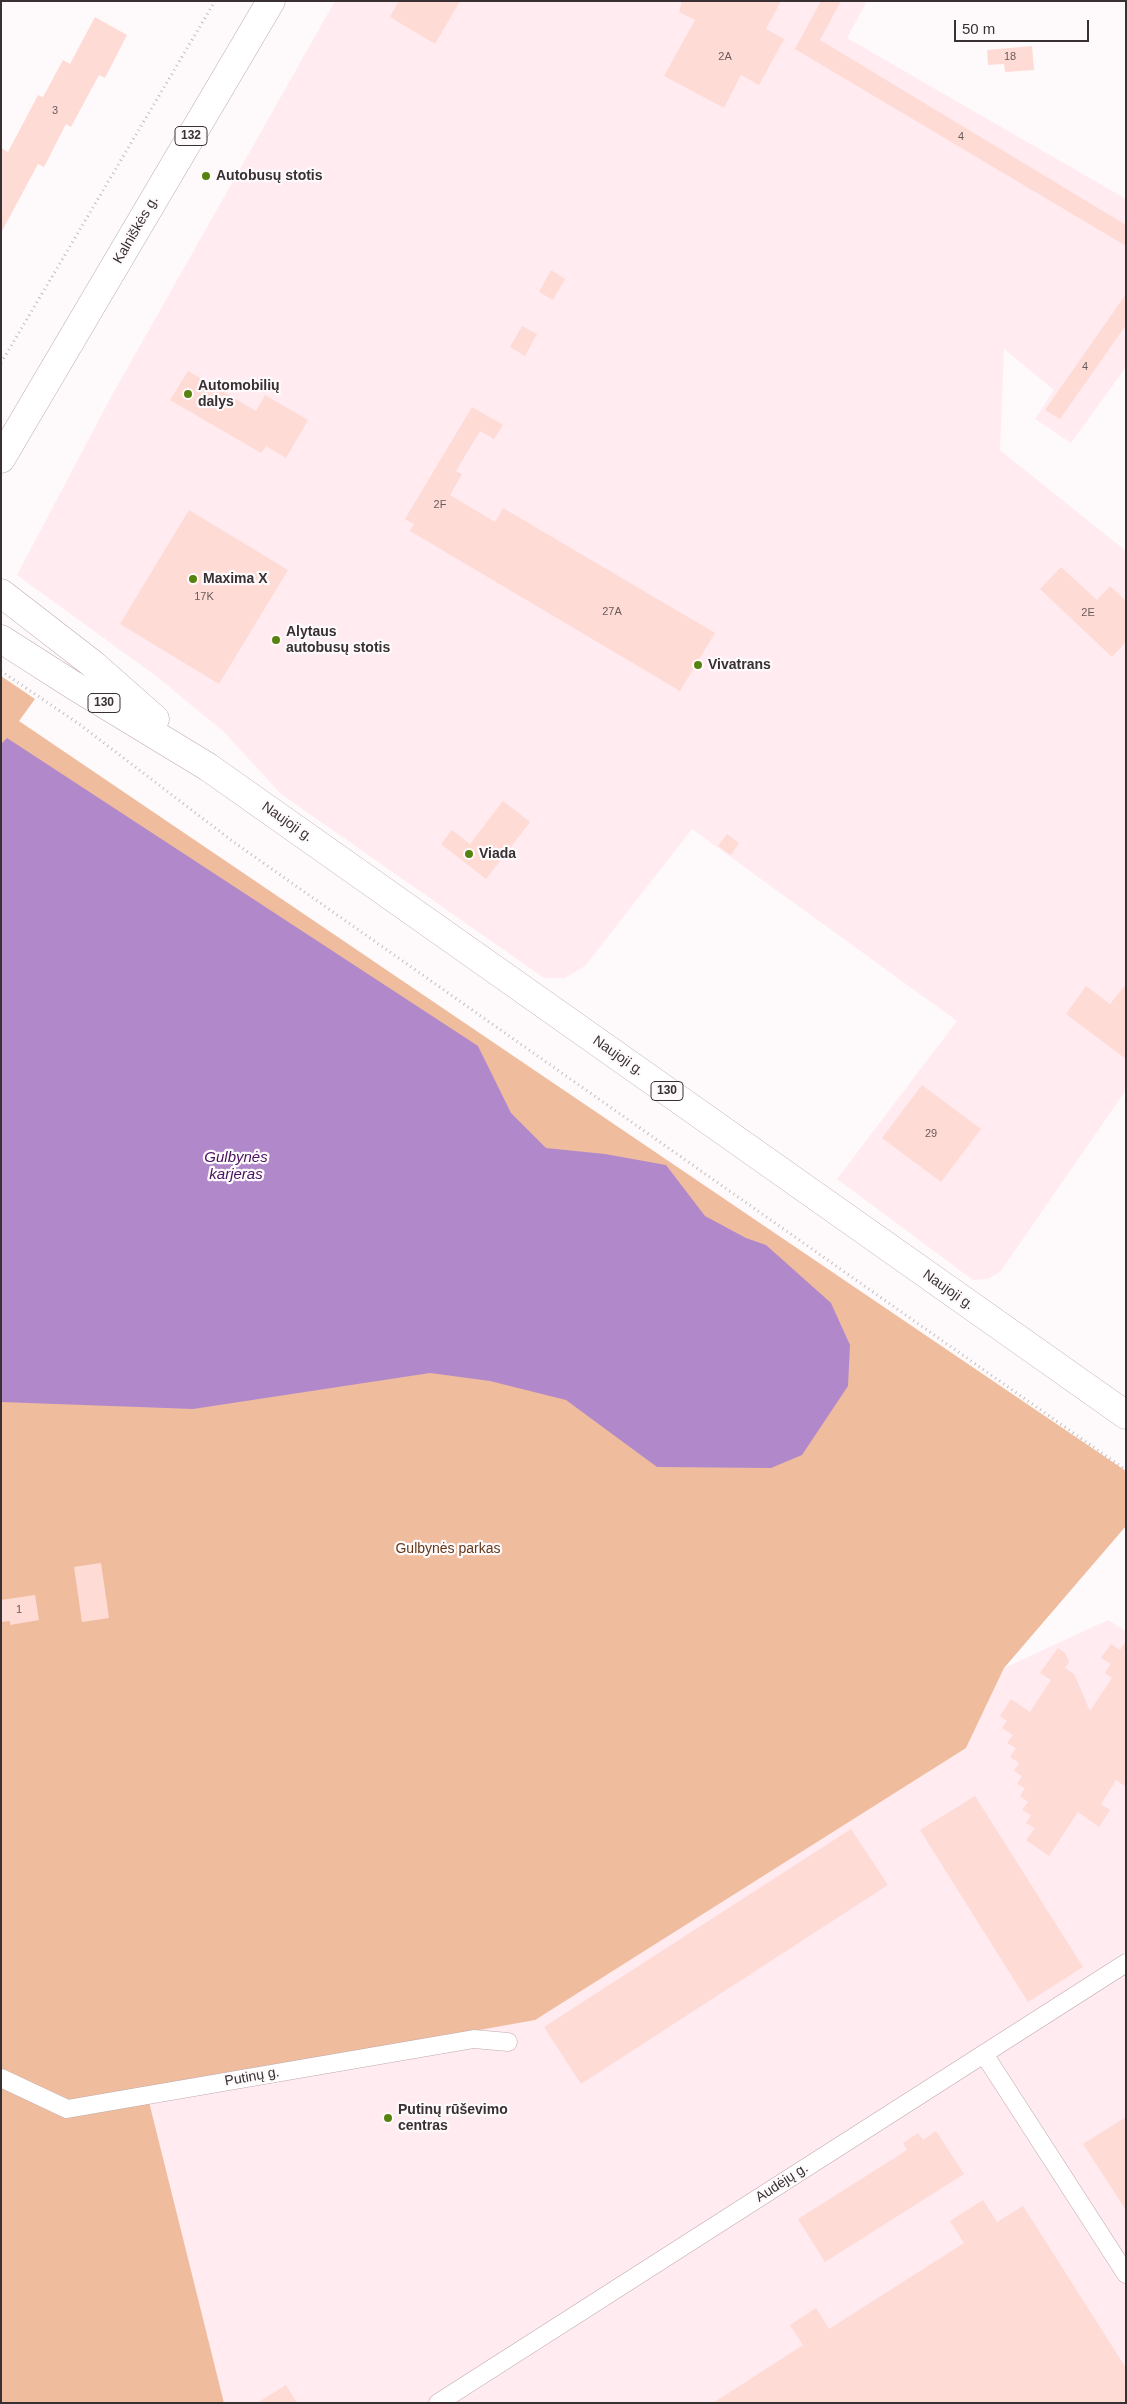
<!DOCTYPE html>
<meta charset="utf-8">
<style>
body{margin:0}
#map{position:relative;width:1127px;height:2404px;overflow:hidden;background:#fefafb;font-family:Arial,sans-serif}
canvas{display:block}
.frame{position:absolute;inset:0;border:2px solid #383032;pointer-events:none}
.scale{position:absolute;left:954px;top:20px;width:135px;height:22px;box-sizing:border-box;border:2px solid #383032;border-top:0;padding-left:6px;font-size:15px;line-height:18px;white-space:nowrap;color:#383032;-webkit-text-stroke:4px #fefafb;paint-order:stroke}
</style>
<div id="map">
<canvas width="1127" height="2404"></canvas>
<div class="frame"></div>
<div class="scale">50 m</div>
</div>
<script>
const ctx = document.querySelector('canvas').getContext('2d');
ctx.lineJoin = 'round';
function fill(path, color) { ctx.fillStyle = color; ctx.fill(path, 'evenodd'); }
function trace(path, color, width, dash) { ctx.strokeStyle = color; ctx.lineWidth = width; ctx.lineCap = dash ? 'butt' : 'round'; ctx.setLineDash(dash || []); ctx.stroke(path); }
function label(font, color, halo, rows, align = 'center') {
  ctx.font = font + ' Arial,sans-serif'; ctx.lineWidth = 4.5; ctx.setLineDash([]); ctx.textBaseline = 'middle'; ctx.strokeStyle = halo; ctx.fillStyle = color; for (const [text, x, y, turn = 0] of rows) {
    ctx.save(); ctx.translate(x, y); ctx.rotate((+turn || 0) * Math.PI / 180); ctx.textAlign = isNaN(turn) ? turn : align; if (halo) ctx.strokeText(text, 0, 0); ctx.fillText(text, 0, 0); ctx.restore();
  }
}
fill(new Path2D(`
 M335,1h532l-20,37 279,161v168l-55,76 -36,-24 19,-29 -50,-41 -4,101 126,101v539l-126,182 -12,7 -15,1 -136,-101 120,-158 -265,-192 -107,137 -20,12h-21l-263,-184 -57,-62 -68,-56 -139,-101 94,-178z
 M1108,1620l18,11v772h-902l-79,-313 821,-342 38,-80z`), '#ffebf0');
fill(new Path2D(`
 M1,676l34,23 -16,22 1107,750v55l-122,142 -38,80 -431,272 -389,70 78,313h-223z`), '#efbd9e');
fill(new Path2D(`
 M7,738l471,308 33,67 35,35 59,6 61,11 39,51 41,22 20,7 65,58 19,42 -2,41 -46,69 -31,13 -114,-1 -91,-67 -76,-19 -60,-8 -237,36 -192,-7v-658z`), '#b189cb');
fill(new Path2D(`
 M399,1h61l-25,43 -45,-27z
 M682,1h99l-15,28 18,10 -25,46 -18,-10 -17,33 -60,-32 31,-56 -16,-8z
 M821,1h20l-21,39 306,185v21l-331,-197z
 M95,17l32,18 -22,43 -6,-3 -28,52 -5,-3 -22,43 -6,-3 -37,69v-85l7,4 30,-57 5,2 20,-37 7,4z
 M1032,46l2,24 -29,2 -1,-8 -16,1 -1,-15z
 M551,270l14,9 -12,21 -14,-8z
 M1126,294v31l-66,94 -15,-9z
 M522,326l15,8 -12,22 -15,-9z
 M188,371l68,40 9,-16 43,25 -22,38 -20,-12 -5,7 -91,-53z
 M472,407l31,18 -9,14 -14,-8 -24,40 6,3 -12,21 45,27 8,-14 212,125 -35,58 -270,-160 4,-7 -9,-5z
 M189,510l99,60 -69,114 -99,-60z
 M1061,567l36,33 13,-14 16,15v41l-14,15 -72,-68z
 M503,801l27,21 -44,57 -45,-35 11,-14 18,14z
 M727,834l12,9 -8,12 -13,-9z
 M1126,984v75l-60,-45 20,-28 24,18z
 M922,1085l59,44 -40,53 -59,-44z
 M101,1563l8,55 -27,4 -8,-55z
 M35,1595l4,25 -29,5v-4l-9,1v-22z
 M1126,1641v146l-10,-7 -15,24 9,6 -11,17 -21,-15 -29,44 -23,-16 9,-12 -9,-5 5,-8 -9,-5 6,-8 -8,-6 5,-8 -8,-4 5,-8 -8,-5 5,-8 -9,-6 6,-9 -9,-5 6,-8 -11,-7 5,-7 -7,-5 11,-17 19,13 21,-32 -11,-7 18,-25 7,5 4,9 -4,6 9,6 16,37 22,-33 -7,-5 6,-9 -10,-6 10,-14 9,6z
 M975,1796l108,171 -55,35 -108,-172z
 M851,1829l37,56 -307,199 -37,-57z
 M1126,2117v93l-43,-66z
 M936,2131l28,43 -139,88 -27,-43 109,-69 -4,-7 15,-10 5,7z
 M983,2200l14,22 26,-16 103,162v35h-413l90,-58 -13,-20 26,-17 13,21 135,-86 -14,-22z
 M286,2385l11,18h-40z`), '#ffdbd6');
const minor = new Path2D(`
 M984,2054l142,220
 M1,2078l66,31 407,-70 34,3
 M438,2403l688,-440`);
const primary = new Path2D(`
 M1,459l270,-458
 M1,593l93,72 61,54
 M1,639l72,46 135,82 918,648`);
trace(minor, '#bfa9ae', 19);
trace(primary, '#bfa9ae', 29);
trace(new Path2D(`
 M1,363l214,-362
 M1,671l78,53 156,119 891,627`), '#c1bcbd', 3, [1, 4]);
trace(minor, '#fff', 18);
trace(primary, '#fff', 28);
for (const [x, y, r, color] of [
 [206,176,5,"#56820f"],
 [188,394,5,"#56820f"],
 [193,579,5,"#56820f"],
 [276,640,5,"#56820f"],
 [698,665,5,"#56820f"],
 [469,854,5,"#56820f"],
 [388,2118,5,"#56820f"]
]) { const dot = new Path2D(); dot.arc(x, y, r, 0, 2 * Math.PI); ctx.fillStyle = color; ctx.fill(dot); trace(dot, '#fefafb', 2); }
label('11px', '#6a5b5b', null, [
 ["2A",725,57],
 ["18",1010,57],
 ["3",55,111],
 ["4",961,137],
 ["4",1085,367],
 ["2F",440,505],
 ["17K",204,597],
 ["27A",612,612],
 ["2E",1088,613],
 ["29",931,1134],
 ["1",19,1610]
]);
for (const [x, y, w] of [
 [191,136,32],
 [104,703,32],
 [667,1091,32]
]) { const box = new Path2D(); box.roundRect(x - w / 2, y - 9.5, w, 19, 4); ctx.fillStyle = '#fefafb'; ctx.fill(box); trace(box, '#383032', 1); }
label('bold 12px', '#383032', null, [
 ["132",191,136],
 ["130",104,703],
 ["130",667,1091]
]);
label('bold 14px', '#383032', '#fefafb', [
 ["Autobusų stotis",216,176],
 ["Automobilių",198,386],
 ["dalys",198,402],
 ["Maxima X",203,579],
 ["Alytaus",286,632],
 ["autobusų stotis",286,648],
 ["Vivatrans",708,665],
 ["Viada",479,854],
 ["Putinų rūševimo",398,2110],
 ["centras",398,2126]
], 'left');
label('14px', '#383032', '#fefafb', [
 ["Kalniškės g.",136,230,-60],
 ["Naujoji g.",287,822,35],
 ["Naujoji g.",618,1056,35],
 ["Naujoji g.",948,1290,35],
 ["Putinų g.",252,2077,-10],
 ["Audėjų g.",782,2183,-33]
]);
label('14px', '#653817', '#fefafb', [
 ["Gulbynės parkas",448,1549]
]);
label('italic 15px', '#461160', '#fefafb', [
 ["Gulbynės",236,1158],
 ["karjeras",236,1175]
]);
</script>
